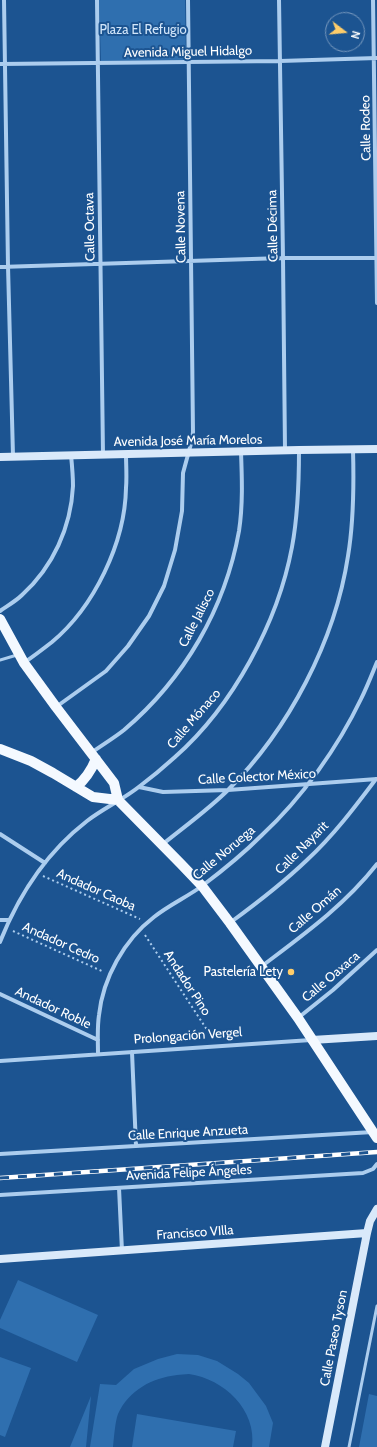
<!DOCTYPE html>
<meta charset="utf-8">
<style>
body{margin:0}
#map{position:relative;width:377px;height:1447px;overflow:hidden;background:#1c5491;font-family:Cabin,sans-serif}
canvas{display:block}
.north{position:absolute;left:325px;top:12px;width:40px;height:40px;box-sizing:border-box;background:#1c5491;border:1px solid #7798bd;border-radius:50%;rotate:106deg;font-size:11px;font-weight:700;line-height:16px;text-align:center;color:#fff}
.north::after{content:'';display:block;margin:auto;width:14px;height:18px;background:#fecd6a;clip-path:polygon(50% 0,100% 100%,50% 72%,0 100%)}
</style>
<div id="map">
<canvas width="377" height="1447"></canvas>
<div class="north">N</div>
</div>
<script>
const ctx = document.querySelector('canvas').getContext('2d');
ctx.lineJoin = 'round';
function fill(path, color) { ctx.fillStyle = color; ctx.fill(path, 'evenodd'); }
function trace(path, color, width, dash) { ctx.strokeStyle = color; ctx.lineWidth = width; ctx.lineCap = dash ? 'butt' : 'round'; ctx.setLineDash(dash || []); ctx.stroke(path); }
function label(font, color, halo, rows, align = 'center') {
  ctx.font = font + ' Cabin,sans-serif'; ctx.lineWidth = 4; ctx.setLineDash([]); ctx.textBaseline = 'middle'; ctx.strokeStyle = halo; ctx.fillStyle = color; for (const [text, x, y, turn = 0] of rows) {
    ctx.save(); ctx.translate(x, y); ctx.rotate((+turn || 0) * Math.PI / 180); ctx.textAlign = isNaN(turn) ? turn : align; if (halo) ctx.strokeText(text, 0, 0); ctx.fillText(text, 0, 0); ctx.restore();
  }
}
fill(new Path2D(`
 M99,0h86l1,60 -85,1z
 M18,1280l80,35 -21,47 -77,-34v-8z
 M177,1354l21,1 19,6 21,13 11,9 17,23 7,17 -4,24h-17c5,-37 -28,-68 -63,-73 -4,0 -9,1 -12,1 -25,3 -48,15 -59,39 -3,8 -4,24 -5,33h-23l10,-63 16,1 18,-16 24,-10z
 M0,1357l31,11 -26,69 -5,-2z
 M369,1394l8,2v51h-18z
 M91,1396l-5,51h-16z
 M137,1414l99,17 -3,16h-101z`), '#2f6faf');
trace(new Path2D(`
 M43,876l97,43
 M13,931l91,41
 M145,935l68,104`), '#accdee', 2, [2, 3]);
trace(new Path2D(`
 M0,660l17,-5
 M349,1447l28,-141`), '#accdee', 3);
trace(new Path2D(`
 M4,0l4,266 5,190
 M97,0l6,454
 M279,0l4,258 2,192
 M373,0l4,303
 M0,64l280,-3 97,-3
 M0,267l283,-9h94
 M0,611c7,-5 16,-10 22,-16 31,-28 49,-68 51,-109 0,-10 -1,-21 -2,-31
 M25,662c9,-6 18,-13 27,-20 42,-35 73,-99 74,-154 1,-11 0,-23 0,-34
 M56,707l50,-36 22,-25 21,-30 15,-30 11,-36 7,-39 1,-38 9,-33 1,-8 -5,-432
 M91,753c11,-8 23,-15 33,-23 60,-51 101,-121 115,-199 4,-26 3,-53 2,-79
 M139,787l24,5 65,-2 149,-11
 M0,834l45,29
 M163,844c21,-17 46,-35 65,-54 61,-61 107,-149 120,-234 6,-36 6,-71 5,-106
 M0,920h8
 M231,922c26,-19 52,-39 76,-62 26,-24 48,-53 69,-81
 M0,942c19,-48 47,-90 87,-121 17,-13 37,-22 53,-35 12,-9 24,-19 35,-29 58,-51 103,-135 117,-210 6,-32 7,-64 7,-97
 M262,966c41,-31 83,-61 115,-102
 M0,994l98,46
 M298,1018l35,-28 44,-40
 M132,1052l4,94
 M98,1054c0,-12 -1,-26 1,-39 4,-37 25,-75 55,-98 15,-12 33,-20 48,-31 20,-15 42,-33 60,-51 40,-37 76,-88 99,-136 6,-12 11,-25 16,-37
 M0,1061l311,-21
 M0,1154l373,-22
 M119,1188l3,63
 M0,1195l363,-22 10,-4 4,-5`), '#accdee', 4);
trace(new Path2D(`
 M0,457l299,-7 78,-1
 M312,1040l65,-4
 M0,1259l367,-26
 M325,1447l42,-214 3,-12 7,-12`), '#d9e9fa', 8);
trace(new Path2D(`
 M0,619l24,44 32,44 58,76 4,17 63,64 21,22 28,37 68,95 79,120
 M0,749l31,12 22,12 40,24 25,3
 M76,787c10,-8 15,-16 20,-28`), '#f4f9ff', 10);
const rail = new Path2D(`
 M0,1178l377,-26`);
trace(rail, '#fff', 4.5);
trace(rail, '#1c5491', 3, [9]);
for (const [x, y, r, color] of [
 [291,972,4,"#fecd6a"]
]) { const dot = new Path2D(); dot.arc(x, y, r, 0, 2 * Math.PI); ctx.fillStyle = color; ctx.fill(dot); trace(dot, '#1c5491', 1.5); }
label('13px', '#d2e6fa', '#1c5491', [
 ["Plaza El Refugio",143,30]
]);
label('13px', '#fff', '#1c5491', [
 ["Avenida Miguel Hidalgo",188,52,-1],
 ["Calle Rodeo",366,128,-91],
 ["Calle Décima",273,226,-91],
 ["Calle Octava",90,227,-91],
 ["Calle Novena",181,227,-91],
 ["Avenida José María Morelos",188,441,-1],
 ["Calle Jalisco",197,618,-63],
 ["Calle Mónaco",194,719,-49],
 ["Calle Colector México",257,777,-3],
 ["Calle Nayarit",302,848,-45],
 ["Calle Noruega",224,853,-40],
 ["Andador Caoba",96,890,24],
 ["Calle Omán",315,910,-41],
 ["Andador Cedro",61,943,24],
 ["Calle Oaxaca",331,977,-40],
 ["Andador Pino",187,983,57],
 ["Andador Roble",53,1008,25],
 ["Prolongación Vergel",188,1036,-4],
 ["Calle Enrique Anzueta",188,1133,-3],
 ["Avenida Felipe Ángeles",189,1173,-3],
 ["Francisco VIlla",195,1233,-4],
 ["Calle Paseo Tyson",334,1338,-79]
]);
label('13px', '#fff', '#1c5491', [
 ["Pastelería Lety",283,972]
], 'right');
</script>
